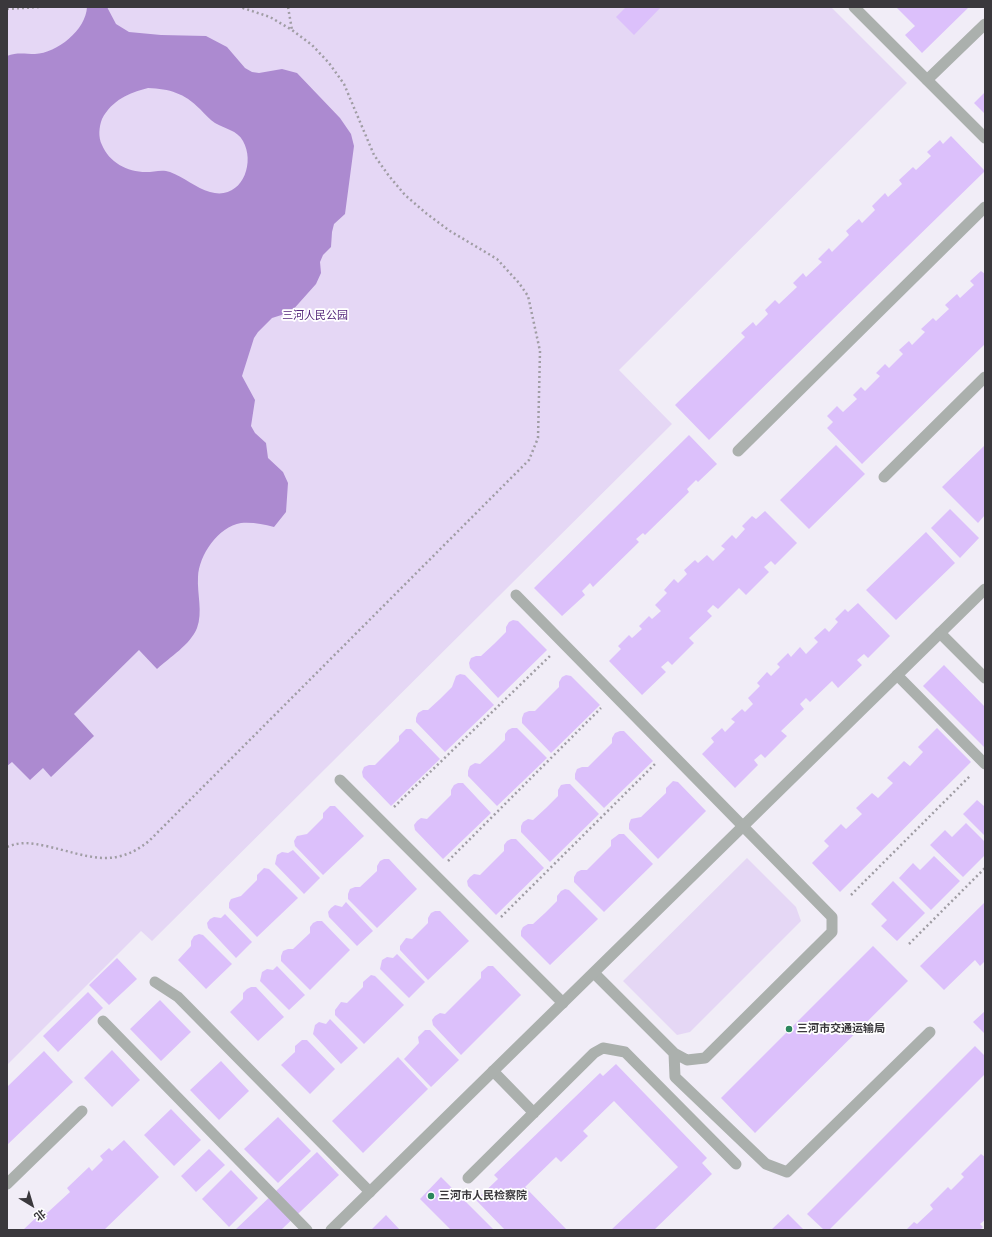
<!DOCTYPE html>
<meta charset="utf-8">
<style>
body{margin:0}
#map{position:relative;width:992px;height:1237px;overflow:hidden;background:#f1edf7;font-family:"Fira Sans Condensed","Noto Sans SC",sans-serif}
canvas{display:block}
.frame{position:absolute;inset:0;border:8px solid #3a383c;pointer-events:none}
.north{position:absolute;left:12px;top:1185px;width:40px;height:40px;-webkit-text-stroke:3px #fff;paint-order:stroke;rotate:142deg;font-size:11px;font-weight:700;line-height:16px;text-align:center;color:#3a383c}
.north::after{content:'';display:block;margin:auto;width:14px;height:18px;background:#3a383c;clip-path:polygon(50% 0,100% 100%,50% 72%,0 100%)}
</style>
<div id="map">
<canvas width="992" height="1237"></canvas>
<div class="frame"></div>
<div class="north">北</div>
</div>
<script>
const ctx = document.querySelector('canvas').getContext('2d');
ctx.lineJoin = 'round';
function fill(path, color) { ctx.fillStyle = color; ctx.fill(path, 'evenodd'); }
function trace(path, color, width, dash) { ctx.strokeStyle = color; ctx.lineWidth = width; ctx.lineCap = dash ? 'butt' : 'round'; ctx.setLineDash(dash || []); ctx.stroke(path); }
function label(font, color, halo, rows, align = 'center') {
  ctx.font = font + ' "Fira Sans Condensed","Noto Sans SC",sans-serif'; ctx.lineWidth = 3.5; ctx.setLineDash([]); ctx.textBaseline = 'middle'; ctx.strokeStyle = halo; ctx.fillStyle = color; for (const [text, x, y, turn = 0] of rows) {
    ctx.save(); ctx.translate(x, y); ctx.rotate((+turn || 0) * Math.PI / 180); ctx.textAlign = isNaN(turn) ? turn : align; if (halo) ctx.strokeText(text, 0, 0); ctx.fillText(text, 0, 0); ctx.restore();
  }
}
fill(new Path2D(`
 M7,7h824l76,76 -288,287 53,54 -520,517 -11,-10 -134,134z
 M747,858l49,49 5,14 -111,111 -13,3 -54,-54z`), '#e5d7f5');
fill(new Path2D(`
 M87,7h20l9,17 13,8 32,3 45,1 21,11 18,21 7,4 7,1 23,-4 15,4 43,45 11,16 3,12 -9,68 -11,10 -2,8 -1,15 -8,8 -3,7 1,11 -5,11 -25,28 -19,6 -14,14 -4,6 -12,38 13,24 -4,26 4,7 11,10 2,15 15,14 5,11 -2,29 -12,15c-11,-3 -22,-5 -33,-4 -23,4 -42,32 -43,54 -1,17 5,35 -1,51 -7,17 -27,29 -40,41l-18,-19 -65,64 20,22 -43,41 -8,-9 -13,12 -18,-18 -5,4v-710c10,-4 18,-2 28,-2 22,-1 51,-24 52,-47zM148,88c22,1 36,5 52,21 5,5 10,11 15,14 10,6 22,7 28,18 13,23 -2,60 -33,51 -14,-4 -26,-15 -40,-20 -8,-3 -16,0 -24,0 -19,0 -37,-10 -44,-27 -4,-8 -3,-18 0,-26 10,-19 27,-26 46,-31z`), '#ac8ad0');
fill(new Path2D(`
 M626,7h35l-27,28 -18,-18z
 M896,7h73l-47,46 -17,-18 10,-9z
 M985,92v22l-11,-11z
 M951,136l34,35 -276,269 -34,-35 70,-68 -4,-4 12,-11 3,4 12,-12 -3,-4 10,-10 4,4 18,-17 -4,-4 10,-10 3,4 16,-15 -4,-3 11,-11 3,4 17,-17 -3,-4 13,-12 3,4 13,-13 -3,-4 13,-13 3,4 14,-13 -3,-4 14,-13 3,3 15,-14 -4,-4 13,-12 3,4z
 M981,271l4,3v70l-123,120 -35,-36 6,-6 -6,-6 10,-10 6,6 14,-13 -4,-4 8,-8 4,4 15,-15 -4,-3 9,-9 4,4 14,-14 -4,-4 10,-9 3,4 13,-13 -4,-3 12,-11 3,3 13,-12 -4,-4 12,-11 3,4 14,-13 -4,-4z
 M689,435l28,29 -19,18 -2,-2 -9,9 2,3 -44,43 -2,-2 -7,6 3,3 -46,45 -3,-4 -8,8 3,4 -23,21 -28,-28z
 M836,445l29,29 -56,55 -29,-29z
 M985,445v70l-7,8 -36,-36z
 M950,509l29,29 -19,20 -29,-30z
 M765,511l32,32 -22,22 -4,-4 -7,6 5,5 -23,23 -7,-7 -21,21 -5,-4 -6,6 5,5 -23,22 5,5 -22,22 -4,-4 -7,6 5,5 -24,23 -33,-34 12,-12 -3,-3 11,-11 3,3 10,-9 -3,-3 10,-10 3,3 9,-8 -6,-6 12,-12 -3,-3 10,-11 4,4 9,-9 -3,-4 11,-10 3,3 9,-8 6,6 12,-12 -4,-3 11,-11 4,4 9,-10 -3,-3 10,-10 4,3z
 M926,532l29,31 -59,57 -30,-30z
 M858,603l32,33 -22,22 -4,-4 -7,6 5,5 -24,23 -6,-7 -22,21 -4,-4 -6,6 4,5 -23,22 6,5 -22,22 -4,-4 -7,6 4,5 -23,23 -33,-34 12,-12 -3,-4 11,-10 3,4 10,-10 -4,-3 11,-10 3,3 8,-8 -5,-6 12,-12 -3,-3 10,-11 4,4 9,-9 -3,-3 11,-11 3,4 9,-10 6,7 12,-12 -4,-4 11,-10 4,4 9,-10 -3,-3 10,-10 3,3z
 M513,620l5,1 29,29 -49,48 -28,-30 -1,-5 2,-5 5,-2h5l13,-12 12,-12v-5l3,-5z
 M944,665l41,42v41l-62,-62z
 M460,674l5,1 29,30 -49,47 -29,-30v-4l2,-5 5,-3h5l12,-11 12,-12 4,-11z
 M566,675l5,1 29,29 -49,48 -29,-30v-5l2,-5 5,-2h6l24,-24v-5l3,-5z
 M512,728h5l30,30 -50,48 -29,-30v-5l2,-5 5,-3 5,1 13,-12 12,-12v-6l3,-4z
 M937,728l34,34 -131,130 -28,-29 17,-17 -5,-5 17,-17 5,5 16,-15 -6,-6 16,-15 6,5 15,-15 -6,-5 17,-17 6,5 13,-14 -5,-5z
 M406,729h5l29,30 -49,47 -28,-29 -1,-5 2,-5 5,-2h6l24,-24v-5z
 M620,731h4l29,30 -49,47 -29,-29v-5l2,-5 5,-2h6l24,-24v-5l3,-5z
 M673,781l5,1 28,29 -48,48 -29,-30v-5l2,-5 10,-2 25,-24v-5z
 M458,783h5l28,30 -48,46 -28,-29 -1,-5 3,-4 4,-3 6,1 24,-24v-5l3,-5z
 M566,784h4l29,30 -49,48 -29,-30v-6l2,-4 5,-3 5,1 13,-12 12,-12v-6l3,-5z
 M977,800l7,6 1,-1v31l-22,-22z
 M330,806h5l29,30 -41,39 -28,-29 -1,-5 3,-5 10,-2 16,-16v-5z
 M966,823l19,19v13l-22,22 -33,-32 15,-15 7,7z
 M619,834h5l29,30 -49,48 -30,-30v-5l3,-5 4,-2h6l24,-24v-6z
 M511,839h5l28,29 -48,47 -28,-29 -1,-5 3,-4 4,-3 6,1 24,-24v-6l3,-4z
 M293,850l27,28 -16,16 -29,-30 2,-9 5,-3 6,1z
 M934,856l26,25 -29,29 -32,-32 14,-15 7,7z
 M384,859h5l28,30 -40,39 -29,-29v-5l2,-5 5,-2h5l17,-16v-5l3,-5z
 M264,868l5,1 29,29 -41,39 -28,-29v-5l2,-4 10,-3 16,-16v-5z
 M893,881l32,32 -28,28 -16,-15 6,-6 -16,-16z
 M565,889l4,1 29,29 -48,46 -29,-29v-5l2,-4 5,-3h5l12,-11 12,-12v-5l4,-5z
 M346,902l27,29 -16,15 -28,-29 -1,-5 3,-4 4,-3 7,2z
 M985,902v59l-5,5 -5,-6 -31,30 -24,-24z
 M435,911h5l29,30 -41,39 -28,-30v-4l6,-8 6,1 16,-16v-5l3,-5z
 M225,914l27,28 -16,16 -28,-30 -1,-5 3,-4 4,-2 7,1z
 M317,921h5l28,29 -40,40 -29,-29v-5l2,-5 5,-2h5l17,-16v-6l3,-4z
 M199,934l4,1 29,29 -26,25 -28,-29 13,-14v-5l3,-5z
 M873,946l35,35 -153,152 -34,-35z
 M397,954l28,28 -16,16 -29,-29 2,-9 5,-3 6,1z
 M117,958l20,21 -28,26 -20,-20z
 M277,966l28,29 -16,15 -29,-29 2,-9 5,-3 6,1z
 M488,966h5l28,29 -60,60 -28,-30 -1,-5 3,-4 5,-3 5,1 36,-36v-6z
 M371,975l4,1 29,29 -40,39 -29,-29v-5l6,-8 6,1 16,-16v-5z
 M251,987h5l28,30 -26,24 -28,-29 13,-13v-6l4,-4z
 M88,992l15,16 -45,44 -15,-16z
 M160,1000l31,32 -30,29 -31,-32z
 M985,1011v23l-12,-12z
 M330,1019l28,29 -17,16 -28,-30 2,-9 4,-3 7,2z
 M425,1030h5l29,30 -28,27 -27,-28 15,-16 -1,-6z
 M302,1040h5l28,29 -25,25 -29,-29 14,-13v-6z
 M975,1046l10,10v18l-156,156h-5l-17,-16z
 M112,1050l28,30 -28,27 -28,-29z
 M44,1051l29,31 -66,63v-58z
 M398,1057l30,32 -65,64 -31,-32z
 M221,1061l28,30 -30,29 -29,-30z
 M616,1064l91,94 -5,5 10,11 -58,56h-43l67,-63 -64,-66 -31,30 5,5 -27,26 -5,-5 -31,30 42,43h-62l-29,-30 22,-21 -4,-4 106,-102 3,3z
 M171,1109l30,31 -27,26 -30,-31z
 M278,1117l33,34 -33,32 -34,-34z
 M124,1140l35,37 -55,53h-81l21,-20 3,3 23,-21 -3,-4 22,-21 3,4 11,-11 -3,-4 9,-8 3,3z
 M209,1149l16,16 -29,27 -15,-16z
 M317,1152l22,23 -58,55h-46z
 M981,1154l4,3v63l-5,4 3,3 -3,3h-74l8,-8 3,2 16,-15 -3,-4 18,-18 3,3 13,-13 -3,-3z
 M231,1170l27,28 -29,29 -27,-28z
 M441,1177l53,53h-43l-31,-31z
 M788,1214l16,16h-33z
 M386,1215l14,15h-29z`), '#dcc0fb');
trace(new Path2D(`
 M288,7l4,23
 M7,9l32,-2
 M394,807l157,-152
 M7,847c14,-6 25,-4 39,-1 41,9 67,24 103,-5l380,-381 9,-22 2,-87 -12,-55 -9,-13 -22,-24 -47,-28 -23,-17 -22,-19 -16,-19 -15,-21 -30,-71 -15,-21 -17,-18 -20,-15 -22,-13 -30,-10
 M448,861l153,-153
 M851,895l120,-120
 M501,917l156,-155
 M909,944l76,-76`), '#a09da4', 2.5, [2, 3]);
trace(new Path2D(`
 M927,80l58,-56
 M738,451l247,-244
 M884,477l101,-100
 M516,595l316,322v15l-127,126 -18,2 -13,-7 -80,-80
 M940,633l45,45
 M897,675l88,89
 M340,780l223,223
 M155,982l23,15 192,195
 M103,1021l204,209
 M674,1053l1,24 91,87 21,8 143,-140
 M493,1071l41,42
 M468,1178l126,-125 9,-5 22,4 111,112
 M7,1184l75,-73`), '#abb0ad', 11);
trace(new Path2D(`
 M854,7l131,131
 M331,1230l654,-641`), '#abb0ad', 11);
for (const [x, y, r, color] of [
 [789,1029,4,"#2c865c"],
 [431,1196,4,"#2c865c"]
]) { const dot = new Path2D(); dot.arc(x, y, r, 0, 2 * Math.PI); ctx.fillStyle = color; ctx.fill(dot); trace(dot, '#fff', 1.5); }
label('11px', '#54277a', '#fff', [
 ["三河人民公园",315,316]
]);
label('bold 11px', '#3a383c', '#fff', [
 ["三河市交通运输局",797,1029],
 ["三河市人民检察院",439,1196]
], 'left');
</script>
